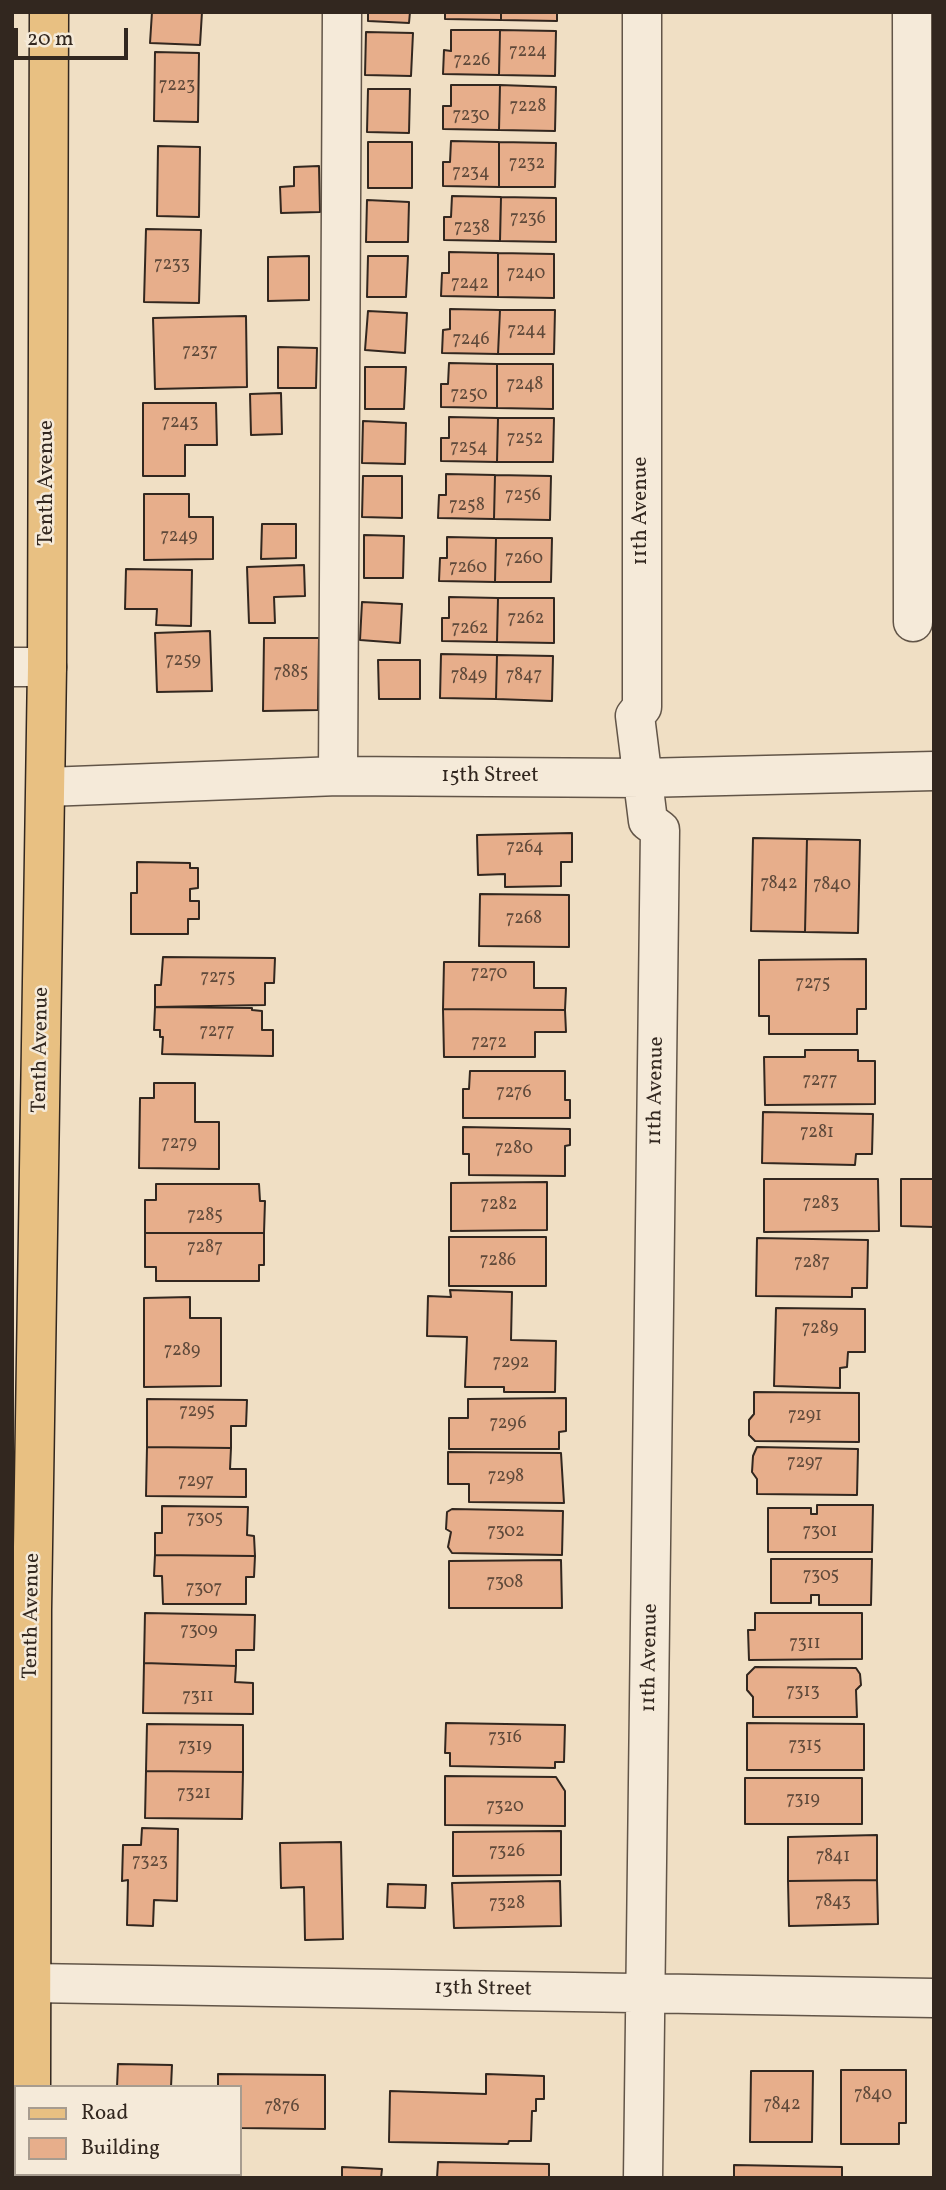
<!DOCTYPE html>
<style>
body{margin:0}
#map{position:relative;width:946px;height:2190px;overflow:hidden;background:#f0dfc4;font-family:Vollkorn,serif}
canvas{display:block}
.frame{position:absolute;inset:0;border:14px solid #32271f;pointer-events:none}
.legend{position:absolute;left:14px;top:2085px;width:228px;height:91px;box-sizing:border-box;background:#f5ead9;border:2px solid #a79c8f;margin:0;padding:9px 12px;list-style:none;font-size:21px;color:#32271f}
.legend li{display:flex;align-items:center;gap:14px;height:35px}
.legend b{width:35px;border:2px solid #a79c8f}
.scale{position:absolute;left:14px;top:28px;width:114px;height:32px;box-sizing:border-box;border:4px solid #32271f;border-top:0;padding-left:9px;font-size:21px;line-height:24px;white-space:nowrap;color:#32271f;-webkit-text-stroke:5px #f5ead9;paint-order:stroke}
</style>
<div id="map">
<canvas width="946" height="2190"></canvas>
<div class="frame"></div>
<ul class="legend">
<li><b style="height:9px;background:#e8c082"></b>Road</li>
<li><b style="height:19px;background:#e7ae8b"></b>Building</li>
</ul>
<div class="scale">20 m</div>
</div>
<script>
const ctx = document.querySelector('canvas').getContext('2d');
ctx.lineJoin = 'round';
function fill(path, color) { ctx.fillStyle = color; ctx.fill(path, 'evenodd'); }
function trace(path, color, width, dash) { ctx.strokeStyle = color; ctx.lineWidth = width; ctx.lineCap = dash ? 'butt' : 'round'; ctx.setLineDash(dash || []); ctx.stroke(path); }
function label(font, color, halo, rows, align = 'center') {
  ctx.font = font + ' Vollkorn,serif'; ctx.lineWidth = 5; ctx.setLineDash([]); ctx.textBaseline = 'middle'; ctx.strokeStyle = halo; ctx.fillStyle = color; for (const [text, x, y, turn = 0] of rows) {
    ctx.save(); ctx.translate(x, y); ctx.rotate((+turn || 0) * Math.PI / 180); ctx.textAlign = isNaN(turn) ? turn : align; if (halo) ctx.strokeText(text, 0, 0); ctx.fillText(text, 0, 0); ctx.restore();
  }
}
const building = new Path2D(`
 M152,12h50l-2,33 -50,-2z
 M368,12h42l-1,11 -41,-2z
 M445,12h56v8l-56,-1z
 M501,12h56v9l-56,-1z
 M451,30h49l-1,45 -56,-1 1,-24 7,1z
 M500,30l56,1 -1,45 -56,-1z
 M366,32l47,1 -2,43 -46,-1z
 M155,52l44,1 -1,69 -44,-1z
 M451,85h49l-1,45 -56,-1v-23h8z
 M500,85l56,2 -1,44 -56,-1z
 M368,89h42l-1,44 -42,-1z
 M451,141l48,1v45l-56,-1v-24h7z
 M368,142h44v46h-44z
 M499,142l57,1 -1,44h-56z
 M158,146l42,1 -1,70 -42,-1z
 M319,166l1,46 -39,1 -1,-26 14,-1v-19z
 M452,196l49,1 -1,44 -56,-1v-23h7z
 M501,197l55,1v44l-56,-1z
 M367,200l42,2 -1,40h-42z
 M146,229l55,1 -2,73 -55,-1z
 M449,252l49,1v44l-57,-1 1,-23h7z
 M498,253l56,1v44l-56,-1z
 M309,256v44l-41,1v-44z
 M368,256h40l-2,41h-39z
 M450,309l50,1 -2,44 -56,-1 1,-23 7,-1z
 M500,310h55l-1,44h-56z
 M368,311l39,2 -2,40 -40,-3z
 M246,316l1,71 -92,2 -2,-71z
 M278,347l39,1 -1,40h-38z
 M449,363l48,1v44l-56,-1v-23h7z
 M497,364h56v45l-56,-1z
 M365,367h41l-2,42h-39z
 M281,393l1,41 -31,1 -1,-41z
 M143,403h73l1,42h-32v31h-42z
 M449,417l49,1 -1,44 -56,-1v-23h8z
 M498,418h56l-1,44h-56z
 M363,421l43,2 -1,41 -43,-1z
 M446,474l49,1 -1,44 -56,-1 1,-23h7z
 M495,475l56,1 -1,44 -56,-1z
 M363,476h39v42l-40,-1z
 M144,494h45v23h24v42l-69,1z
 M262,524h34v34l-35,1z
 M364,535l40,1 -1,42h-39z
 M447,537l49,1 -1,44 -56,-1 1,-23h7z
 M496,538h56l-1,44h-56z
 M304,565l1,31 -31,1 1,26h-26l-2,-56z
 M126,569l66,1 -1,56 -35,-1 1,-16h-32z
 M449,597l49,1 -1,44 -55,-1v-23h7z
 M498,598h56v45l-57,-1z
 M362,602l40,2 -2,39 -40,-3z
 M210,631l2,60 -55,1 -2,-59z
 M264,638h55l-1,72 -55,1z
 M441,654l56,1 -1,44 -56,-1z
 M497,655l56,1 -1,45 -56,-2z
 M378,660h42v39h-41z
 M572,833v29h-11v24l-56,1v-13l-27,1 -1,-40z
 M753,838l54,1 -2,93 -54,-1z
 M807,839l53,1 -2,93 -53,-1z
 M137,862l53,1v5h8v20l-8,1v12h9v18h-11v15h-57v-41h6z
 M480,894l89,1v52l-90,-1z
 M163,957l112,1 -1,25h-9v22l-110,2v-22h6z
 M866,959v50h-9v25h-88v-18h-10v-56z
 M444,962h90v26h32l-1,22 -122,-1z
 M155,1007l97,1v2l10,1v19h11v26l-111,-2 1,-17h-3v-7h-6z
 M443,1009l122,1 1,22h-31v25h-91z
 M805,1050h53v11h17v43l-110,1 -1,-48h41z
 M470,1071h95v29h5v18h-107v-29h6z
 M154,1083h41v39h24v47l-80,-1 1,-70h14z
 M763,1112l110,2 -1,40h-16l-1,11 -93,-2z
 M463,1127l107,2v16l-5,1v30l-96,-1v-21h-6z
 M764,1179h114l1,52 -115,1z
 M901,1179h33v48l-33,-1z
 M547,1182v48l-96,1v-48z
 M156,1184h103l1,17h5l-1,32h-119v-33h11z
 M145,1233h119v32h-5v16h-103v-14h-11z
 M449,1237h97v49h-97z
 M757,1238l111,2 -1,48h-15v9l-96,-1z
 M450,1290l62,2 -1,48 45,1 -1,51h-51v-5h-39l2,-50 -40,-1 1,-40 23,1z
 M190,1297v21h31v68l-77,1v-89z
 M776,1308l89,1v43h-17l-1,15 -7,1v20l-66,-2z
 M754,1392l105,1v49l-104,-1 -6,-6v-15l5,-6z
 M566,1398v33l-7,1v17h-110v-31h19v-19z
 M147,1399l100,1 -1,26h-15v22l-84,-1z
 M147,1447l84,1 -1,21h16v28l-100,-1z
 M757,1447l101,2 -1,46 -100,-1v-15l-5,-7 1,-16z
 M448,1452l113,1 3,50 -95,-1v-18h-21z
 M817,1505h56l-1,47h-104v-44h43v6h6z
 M162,1506l86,1 -1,28 7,1 1,20 -100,-1v-22h7z
 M452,1509l111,2 -1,44 -110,-2 -4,-6 3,-15 -5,-3 1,-17z
 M155,1555l100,1 -1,21h-8v27h-83l-1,-28h-8z
 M771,1559h101l-1,46h-52v-10h-8v8h-40z
 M561,1560l1,48h-113v-47z
 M145,1613l110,2 -1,35h-18v16l-92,-3z
 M755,1613h107v46l-113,1 -1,-30h7z
 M144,1663l92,3 -1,16 18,1v31l-110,-1z
 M755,1667l101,1 4,6 1,11 -5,5 1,27h-104v-20l-6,-7v-15z
 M446,1723l119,2 -1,37h-9v6l-105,-2v-13h-5z
 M747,1723l117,1v46h-117z
 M147,1724l96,1v47l-97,-1z
 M146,1771l97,1 -1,47 -97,-1z
 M445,1776l111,1 9,14v35l-120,-1z
 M745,1778h117v46h-117z
 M142,1828l36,1 -1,72 -23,-1 -1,26 -26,-1 1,-45 -6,1 1,-36h18z
 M561,1831v44l-108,1v-44z
 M877,1835v45l-89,1v-44z
 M341,1842l2,97 -38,1 -1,-53 -23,1 -1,-45z
 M877,1880l1,44 -89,2 -1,-45z
 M560,1881l1,45 -107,2 -2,-45z
 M388,1884l38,1 -1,23 -38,-1z
 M118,2064l54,1 -1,22h-54z
 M841,2070h65v53h-7v21h-58z
 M751,2071h62l-1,71h-62z
 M218,2074l107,1v54l-85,-1v-41h-22z
 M486,2074l58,2v23h-8v12h-4l-1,30h-22l-1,3 -119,-2 1,-51 96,3z
 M438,2162l111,2v14h-112z
 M734,2165l108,2v11h-108z
 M342,2167l40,2 -1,9h-39z
 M131,2174h99v4h-99z`);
fill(building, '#e7ae8b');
trace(building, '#32271f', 2);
const minor = new Path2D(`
 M642,12v695l-7,9 13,105 12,9 -17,1348
 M912,12l1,610
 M12,667h35
 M338,776l4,-764
 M46,787l292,-11 303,2 293,-7
 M32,1983l902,15`);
const major = new Path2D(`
 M31,2087l1,-478 15,-942 2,-655
 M31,2178v-4`);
trace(minor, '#625548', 41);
trace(major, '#32271f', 41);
trace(minor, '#f5ead9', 38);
trace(major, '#e8c082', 38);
label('18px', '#5f493a', null, [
 ["7224",528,53],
 ["7226",472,62],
 ["7223",177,87],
 ["7228",528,108],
 ["7230",471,117],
 ["7232",527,165],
 ["7234",471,174],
 ["7236",528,220],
 ["7238",472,229],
 ["7233",172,266],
 ["7240",526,275],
 ["7242",470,285],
 ["7244",527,332],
 ["7246",471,341],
 ["7237",200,353],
 ["7248",525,386],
 ["7250",469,396],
 ["7243",180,424],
 ["7252",525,440],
 ["7254",469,449],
 ["7256",523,497],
 ["7258",467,507],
 ["7249",179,538],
 ["7260",524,560],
 ["7260",468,569],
 ["7262",526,620],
 ["7262",470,630],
 ["7259",183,662],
 ["7885",291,674],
 ["7849",469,677],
 ["7847",524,677],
 ["7264",525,849],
 ["7842",779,885],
 ["7840",832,886],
 ["7268",524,920],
 ["7270",489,975],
 ["7275",218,979],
 ["7275",813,985],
 ["7277",217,1033],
 ["7272",489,1044],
 ["7277",820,1082],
 ["7276",514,1094],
 ["7281",817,1134],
 ["7279",179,1145],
 ["7280",514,1150],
 ["7283",821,1205],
 ["7282",499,1206],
 ["7285",205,1217],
 ["7287",205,1249],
 ["7286",498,1262],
 ["7287",812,1264],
 ["7289",820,1330],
 ["7289",182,1352],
 ["7292",511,1364],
 ["7295",197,1413],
 ["7291",805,1417],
 ["7296",508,1425],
 ["7297",805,1464],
 ["7298",506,1478],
 ["7297",196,1483],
 ["7305",205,1520],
 ["7302",506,1533],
 ["7301",820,1533],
 ["7305",821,1577],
 ["7308",505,1584],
 ["7307",204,1590],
 ["7309",199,1632],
 ["7311",805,1645],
 ["7313",803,1693],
 ["7311",198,1698],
 ["7316",505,1739],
 ["7315",805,1747],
 ["7319",195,1748],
 ["7321",194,1795],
 ["7319",803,1801],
 ["7320",505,1808],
 ["7326",507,1853],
 ["7841",833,1858],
 ["7323",150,1863],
 ["7843",833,1903],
 ["7328",507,1905],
 ["7840",873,2096],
 ["7842",782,2106],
 ["7876",282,2108]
]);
label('21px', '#32271f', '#f5ead9', [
 ["Tenth Avenue",48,483,-90],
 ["11th Avenue",642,511,-90],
 ["15th Street",490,777],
 ["Tenth Avenue",42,1050,-89],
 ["11th Avenue",657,1091,-89],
 ["Tenth Avenue",33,1616,-89],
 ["11th Avenue",651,1658,-89],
 ["13th Street",483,1990,1]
]);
</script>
